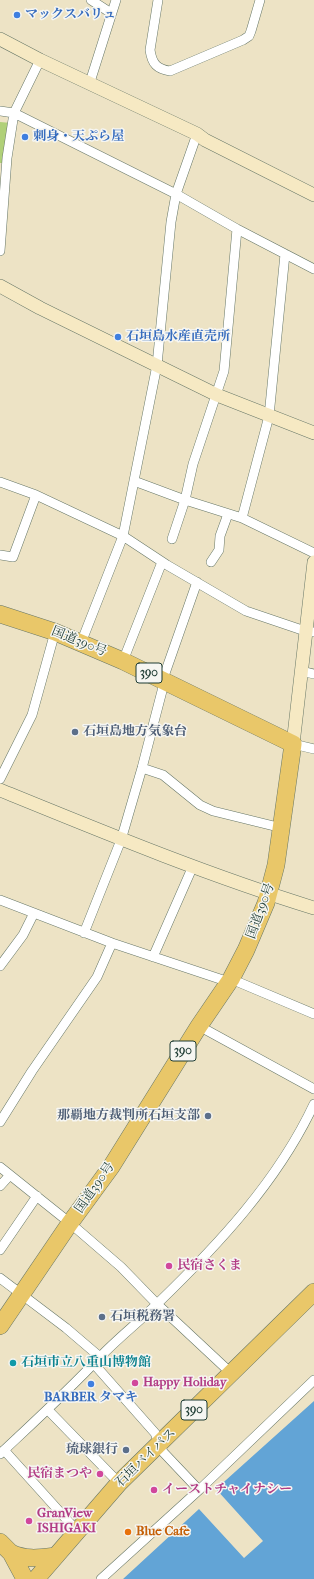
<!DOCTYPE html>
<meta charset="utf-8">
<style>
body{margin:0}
canvas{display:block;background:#ede3c5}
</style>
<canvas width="314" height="1579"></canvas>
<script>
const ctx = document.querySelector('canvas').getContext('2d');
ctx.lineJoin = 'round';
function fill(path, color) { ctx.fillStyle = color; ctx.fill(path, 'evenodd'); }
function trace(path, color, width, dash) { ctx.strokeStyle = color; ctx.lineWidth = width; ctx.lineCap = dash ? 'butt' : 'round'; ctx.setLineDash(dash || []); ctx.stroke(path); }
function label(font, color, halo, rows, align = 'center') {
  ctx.font = font + ' "IM FELL French Canon","Noto Serif JP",serif'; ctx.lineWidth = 3; ctx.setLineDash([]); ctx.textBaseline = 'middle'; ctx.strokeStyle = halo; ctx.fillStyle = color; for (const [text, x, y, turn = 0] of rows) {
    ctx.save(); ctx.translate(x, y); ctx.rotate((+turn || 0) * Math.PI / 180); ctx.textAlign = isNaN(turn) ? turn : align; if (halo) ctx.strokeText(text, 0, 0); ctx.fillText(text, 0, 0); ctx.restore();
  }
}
fill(new Path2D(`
 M0,122l11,1 -6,40h-5z`), '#b0d078');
fill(new Path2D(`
 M314,1401v178h-191l76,-70 45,49 19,-17 -47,-52z`), '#62a4d6');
const street = new Path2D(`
 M91,0l20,13
 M158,0l-8,50c2,14 7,19 20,21l73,-31 6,-4 2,-5 9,-31
 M90,82l26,-82
 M0,111l14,2 162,81 61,35 77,40
 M0,251l7,-93 7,-45 26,-53
 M134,481l51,19 57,18 72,35
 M0,482l36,13 87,41 44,29 79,46 59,20 9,1
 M242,518l27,-102 16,-162
 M172,539l13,-39 8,-36 31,-93 13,-142
 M0,555l13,2 23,-62
 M211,562l8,-12 1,-14 8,-22
 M81,643l42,-107 34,-171 14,-143 5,-28 21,-60
 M123,661l39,-99
 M301,671l13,3
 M293,744l21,5
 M142,768l21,7 37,30 13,6 69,17
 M0,779l32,-64 23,-83
 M0,900l112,43 117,39
 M84,933l37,-93 21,-72 20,-77 1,-12 34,-97
 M153,957l40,-91
 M0,966l23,-31 11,-22
 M231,979l83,35
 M199,1026l115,63
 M0,1122l32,-51 65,-94 15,-34
 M0,1167l70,56 51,44 36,37 75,70
 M0,1186l10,-11
 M0,1250l37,-54
 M0,1278l66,50 34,29
 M94,1364l61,69 8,19 36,38 -98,89
 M48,1410l71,73
 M4,1450l73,81
 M0,1454c34,-32 68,-63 100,-97 18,-19 39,-35 58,-54 60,-58 120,-122 156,-199
 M199,1490l115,-110`);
const secondary = new Path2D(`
 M0,39l40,21 157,74 8,6 109,55
 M0,286l40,22 177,87 97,38
 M293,744l21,-182
 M0,790c103,42 207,85 314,118`);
const highway = new Path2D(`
 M0,614l55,18 68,29 170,83 -17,121 -10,38 -20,47 -15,29 -32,47 -88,141 -41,56 -70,103
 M0,1542l11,11 14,26
 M11,1553c15,7 28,5 45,3
 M36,1579l83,-96 195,-191`);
trace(street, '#677767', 10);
trace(secondary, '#677767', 14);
trace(highway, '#677767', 18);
trace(street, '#fff', 9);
trace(secondary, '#f6e9c3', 13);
trace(highway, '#e9c769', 17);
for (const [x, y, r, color] of [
 [17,15,4,"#3f7fe0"],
 [25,137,4,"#3f7fe0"],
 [118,337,4,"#3f7fe0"],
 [75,732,4,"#5c6f8a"],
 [208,1116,4,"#5c6f8a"],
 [169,1266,4,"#d1479c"],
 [102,1317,4,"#5c6f8a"],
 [13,1363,4,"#0f9aa8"],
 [135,1383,4,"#d1479c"],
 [91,1384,4,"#3f7fe0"],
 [126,1450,4,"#5c6f8a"],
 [100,1474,4,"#d1479c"],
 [154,1490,4,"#d1479c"],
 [29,1521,4,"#d1479c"],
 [128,1532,4,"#e8710a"]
]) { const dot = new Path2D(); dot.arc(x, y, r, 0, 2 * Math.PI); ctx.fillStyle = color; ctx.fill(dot); trace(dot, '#f6f6f2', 1.5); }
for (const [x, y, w] of [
 [149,673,26],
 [183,1051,26],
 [194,1410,26]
]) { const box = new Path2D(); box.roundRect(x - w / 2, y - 10, w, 20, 3); ctx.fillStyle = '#f6f6f2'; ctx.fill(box); trace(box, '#1f3d34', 1); }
label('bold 12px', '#1f3d34', null, [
 ["390",149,673],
 ["390",183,1051],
 ["390",194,1410]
]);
label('bold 13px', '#366cbe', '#f6f6f2', [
 ["マックスバリュ",25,15],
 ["刺身・天ぷら屋",33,137],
 ["石垣島水産直売所",126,337],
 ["BARBER タマキ",91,1398,"center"]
], 'left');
label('13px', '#1f3d34', '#f6f6f2', [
 ["国道390号",79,642,22],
 ["国道390号",261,911,-70],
 ["国道390号",95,1188,-55],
 ["石垣バイパス",146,1458,-44]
]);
label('bold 13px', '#4e5e75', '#f6f6f2', [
 ["石垣島地方気象台",83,732],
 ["那覇地方裁判所石垣支部",200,1116,"right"],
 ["石垣税務署",110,1317],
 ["琉球銀行",118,1450,"right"]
], 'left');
label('bold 13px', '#b23c85', '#f6f6f2', [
 ["民宿さくま",177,1266],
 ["Happy Holiday",143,1383],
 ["民宿まつや",92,1474,"right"],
 ["イーストチャイナシー",162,1490],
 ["GranView",37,1514],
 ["ISHIGAKI",37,1529]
], 'left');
label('bold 13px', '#0d838f', '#f6f6f2', [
 ["石垣市立八重山博物館",21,1363]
], 'left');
label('bold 13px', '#c56008', '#f6f6f2', [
 ["Blue Cafe",136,1532]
], 'left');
</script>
